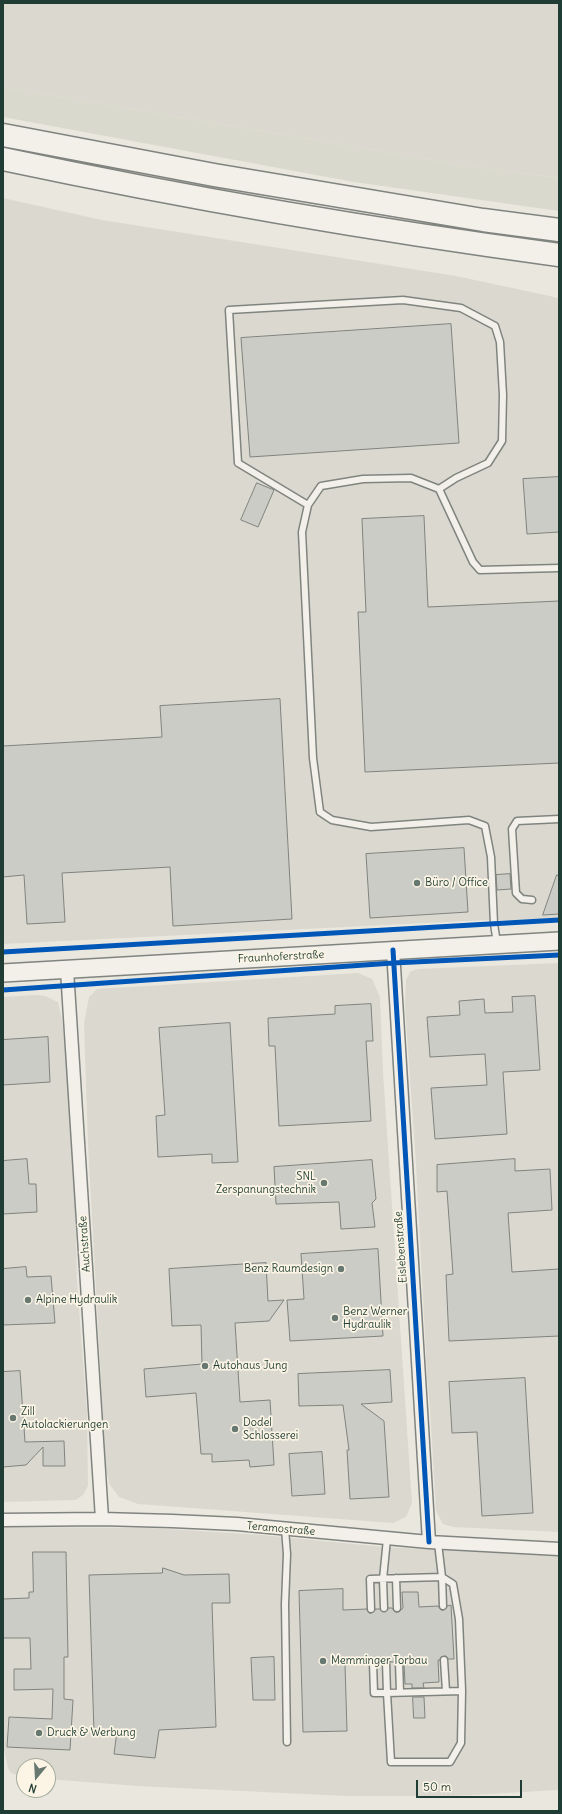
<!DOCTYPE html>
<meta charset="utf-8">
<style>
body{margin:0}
#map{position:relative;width:562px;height:1814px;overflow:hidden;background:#eae7df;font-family:Delius,sans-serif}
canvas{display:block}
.frame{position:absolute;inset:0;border:4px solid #1f3d34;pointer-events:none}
.north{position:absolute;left:16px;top:1758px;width:40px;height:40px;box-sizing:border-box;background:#fcf5e5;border:1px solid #a4ab9e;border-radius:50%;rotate:198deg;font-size:11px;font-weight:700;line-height:16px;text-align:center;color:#1f3d34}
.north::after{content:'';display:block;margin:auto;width:14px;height:18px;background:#667870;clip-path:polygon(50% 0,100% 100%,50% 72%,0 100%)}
.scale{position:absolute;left:416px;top:1780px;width:106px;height:18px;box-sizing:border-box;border:2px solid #1f3d34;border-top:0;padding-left:5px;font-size:12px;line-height:14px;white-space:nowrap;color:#1f3d34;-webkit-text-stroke:3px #fcf5e5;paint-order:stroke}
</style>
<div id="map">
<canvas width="562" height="1814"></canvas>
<div class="frame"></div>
<div class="north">N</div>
<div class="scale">50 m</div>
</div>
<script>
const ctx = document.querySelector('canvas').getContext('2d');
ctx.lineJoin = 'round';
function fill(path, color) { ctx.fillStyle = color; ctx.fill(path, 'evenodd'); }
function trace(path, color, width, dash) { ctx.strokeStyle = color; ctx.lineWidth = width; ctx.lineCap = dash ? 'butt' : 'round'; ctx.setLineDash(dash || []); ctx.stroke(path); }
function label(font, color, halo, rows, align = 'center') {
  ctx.font = font + ' Delius,sans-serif'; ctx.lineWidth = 3.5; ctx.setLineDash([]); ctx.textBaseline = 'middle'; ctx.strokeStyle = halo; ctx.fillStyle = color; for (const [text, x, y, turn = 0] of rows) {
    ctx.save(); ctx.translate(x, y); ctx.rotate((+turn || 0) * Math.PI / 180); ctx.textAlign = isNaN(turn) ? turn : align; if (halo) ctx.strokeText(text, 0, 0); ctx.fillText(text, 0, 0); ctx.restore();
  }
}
fill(new Path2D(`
 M3,3h556v175l-91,-12 -465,-79z
 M3,198l99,22 354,56 103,22v620l-38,2h-34l-484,24z
 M559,963v569l-106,-5 -10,-3 -7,-13 -6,-102 -3,-34 -11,-211 -11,-157 1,-27 4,-8 7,-3z
 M358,973l14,6 8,18 3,75 29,431 -6,14 -13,6 -255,-19 -19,-7 -9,-12 -4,-14 -18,-326 -4,-121 5,-27 8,-8z
 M36,995l9,1 13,6 4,17 5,48 8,134 2,80 10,132 1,73 -5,9 -7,5 -73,2v-505z
 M3,1527l149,1 110,7 123,12 174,9v234l-105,6h-107l-210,-10 -89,-7v-13h-24v11l-13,-4 -3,-5 -5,-23z`), '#dbd9cf');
fill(new Path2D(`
 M3,87l465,79 91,12v33l-205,-29 -351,-65z`), '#dad9cd');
const building = new Path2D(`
 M451,324l8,119 -209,14 -9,-119z
 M559,477v55l-32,2 -4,-55z
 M257,483l17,7 -16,37 -17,-7z
 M424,516l4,91 131,-6v162l-194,9 -7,-160h8l-4,-93z
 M280,699l12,220 -119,7 -3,-59 -108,6 3,49 -38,2 -3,-49 -21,2v-131l159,-9 -2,-31z
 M464,848l4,64 -98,6 -4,-64z
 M510,874l1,15 -14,1 -1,-15z
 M557,875l2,1v38l-16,1z
 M535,996l5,74 -37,2 4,62 -72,5 -4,-51 56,-3 -2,-31 -55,3 -3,-40 33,-2 -1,-14 25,-2 1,14 28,-1 -1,-15z
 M371,1004l2,37h-7l5,80 -92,5 -4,-80h-6l-1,-28 67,-4v-8z
 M230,1023l8,139 -26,1v-9l-54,3 -2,-41 9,-1 -6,-87z
 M48,1037l2,45 -47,3v-45z
 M27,1159l2,25h7l1,28 -34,2v-53z
 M515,1159v12l35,-2 2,41 -44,3 4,59 47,-3v67l-110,5 -3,-66 7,-1 -6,-83 -10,1v-27z
 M372,1160l4,39 -4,4 3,24 -34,2 -2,-27 -63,2 -2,-37z
 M378,1249l5,87 -93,5 -3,-41 17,-1 -3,-45z
 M266,1263l2,38 16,-1 -15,21 -34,2 5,79 30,-2 4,65 -24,2 -1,-7 -37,2v-8h-11l-5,-61 -50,4 -2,-28 58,-5 -1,-39 -29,1 -3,-57z
 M26,1267l1,10 24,-1 4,47 -52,2v-56z
 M390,1370l2,32 -31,2 23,17 5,76 -39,2 -3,-49h2l-6,-45 -44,1 -1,-32z
 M20,1371l5,71 39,-1 1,25h-22v-19l-17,18 -23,2v-95z
 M525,1378l8,135 -51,3 -5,-84 -25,1 -3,-51z
 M322,1452l3,42 -33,2 -3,-42z
 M33,1552h33l2,105h-4v42l9,1 -3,50 -63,-3 2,-30 43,2 1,-30 -39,1v-21h17l-1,-31h-27v-39l26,-1v-6h4z
 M163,1568l21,7 45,-1 1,29h-18l4,124 -57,3 -4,28 -41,-4 3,-23 -23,1 -5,-157 73,-2z
 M343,1589v21l24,-1 2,4h3l3,-4h5l5,3 3,-4h4l3,4h4l4,-4 -1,-16h16l1,15 19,-1 3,4h3l3,-4 4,-1 3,54h-6l-2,-3 -5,1 -1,3h-2l1,22 -16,1 1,5h-12v-4h-7l-1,-22 -3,-4h-5l-1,4h-4l-3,-4h-3l-3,4 -5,1 -2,-4h-3l-4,4 -23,2 2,66 -44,1 -4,-141z
 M274,1657l1,43h-22l-2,-42z
 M413,1697h11l1,21h-11z`);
fill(building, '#ccccc6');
trace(building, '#80847f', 1);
const lane = new Path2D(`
 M439,489l-28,-11 -48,1 -42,7 -13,19 -6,27 11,226 7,54 12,8 39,7 98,-7 16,6 6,31 3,67 3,19
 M308,505l-70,-42 -9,-153 174,-10 58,8 34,18 5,16 3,53 -1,46 -14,22 -32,15 -17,11 34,73 7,8 79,-2
 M532,900l-10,-1 -6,-6 -4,-64 5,-8 42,-2
 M285,1529l2,25 -2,50 2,138
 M438,1543l4,34 11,7 6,35 3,72 -75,2 4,69h59l11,-19 1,-52
 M396,1578l1,30
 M384,1608l-1,-29 4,-40
 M371,1609l-1,-30 72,-2 1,29
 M444,1660l2,31
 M399,1662l1,30
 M373,1663l1,30h13l-1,-31`);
const street = new Path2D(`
 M393,950l36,592
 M67,970l35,549
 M3,1520l99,-1 70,2 65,3 192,18 130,7`);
const secondary = new Path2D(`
 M3,973l556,-32`);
const highway = new Path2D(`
 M3,135l211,40 269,45 76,10
 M3,159c184,39 370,71 556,96`);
trace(lane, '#80847f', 9);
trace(street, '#80847f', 15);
trace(secondary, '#80847f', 20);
trace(highway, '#80847f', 25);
trace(lane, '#f3f0ea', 6);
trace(street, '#f3f0ea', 12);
trace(secondary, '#f3f0ea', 17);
trace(highway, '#f3f0ea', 22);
trace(new Path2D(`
 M393,950l36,592
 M3,952l556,-32
 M3,990l390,-27 166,-8`), '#0057b8', 5);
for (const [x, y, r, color] of [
 [417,883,4,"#667870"],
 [324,1183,4,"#667870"],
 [341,1269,4,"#667870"],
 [28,1300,4,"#667870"],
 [335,1318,4,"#667870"],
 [205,1366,4,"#667870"],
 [13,1418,4,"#667870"],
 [235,1429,4,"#667870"],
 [323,1661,4,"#667870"],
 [39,1733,4,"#667870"]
]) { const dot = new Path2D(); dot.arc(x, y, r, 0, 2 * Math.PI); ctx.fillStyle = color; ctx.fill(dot); trace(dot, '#fcf5e5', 1.5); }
label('11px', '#1f3d34', '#fcf5e5', [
 ["Büro / Office",425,883],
 ["SNL",316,1177,"right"],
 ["Zerspanungstechnik",316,1190,"right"],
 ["Benz Raumdesign",333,1269,"right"],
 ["Alpine Hydraulik",36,1300],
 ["Benz Werner",343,1312],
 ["Hydraulik",343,1325],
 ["Autohaus Jung",213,1366],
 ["Zill",21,1412],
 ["Autolackierungen",21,1425],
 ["Dodel",243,1423],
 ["Schlosserei",243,1436],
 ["Memminger Torbau",331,1661],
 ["Druck & Werbung",47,1733]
], 'left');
label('11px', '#1f3d34', '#fcf5e5', [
 ["Fraunhoferstraße",281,957,-3],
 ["Auchstraße",85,1244,-94],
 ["Eislebenstraße",401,1247,-94],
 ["Teramostraße",281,1529,5]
]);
</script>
